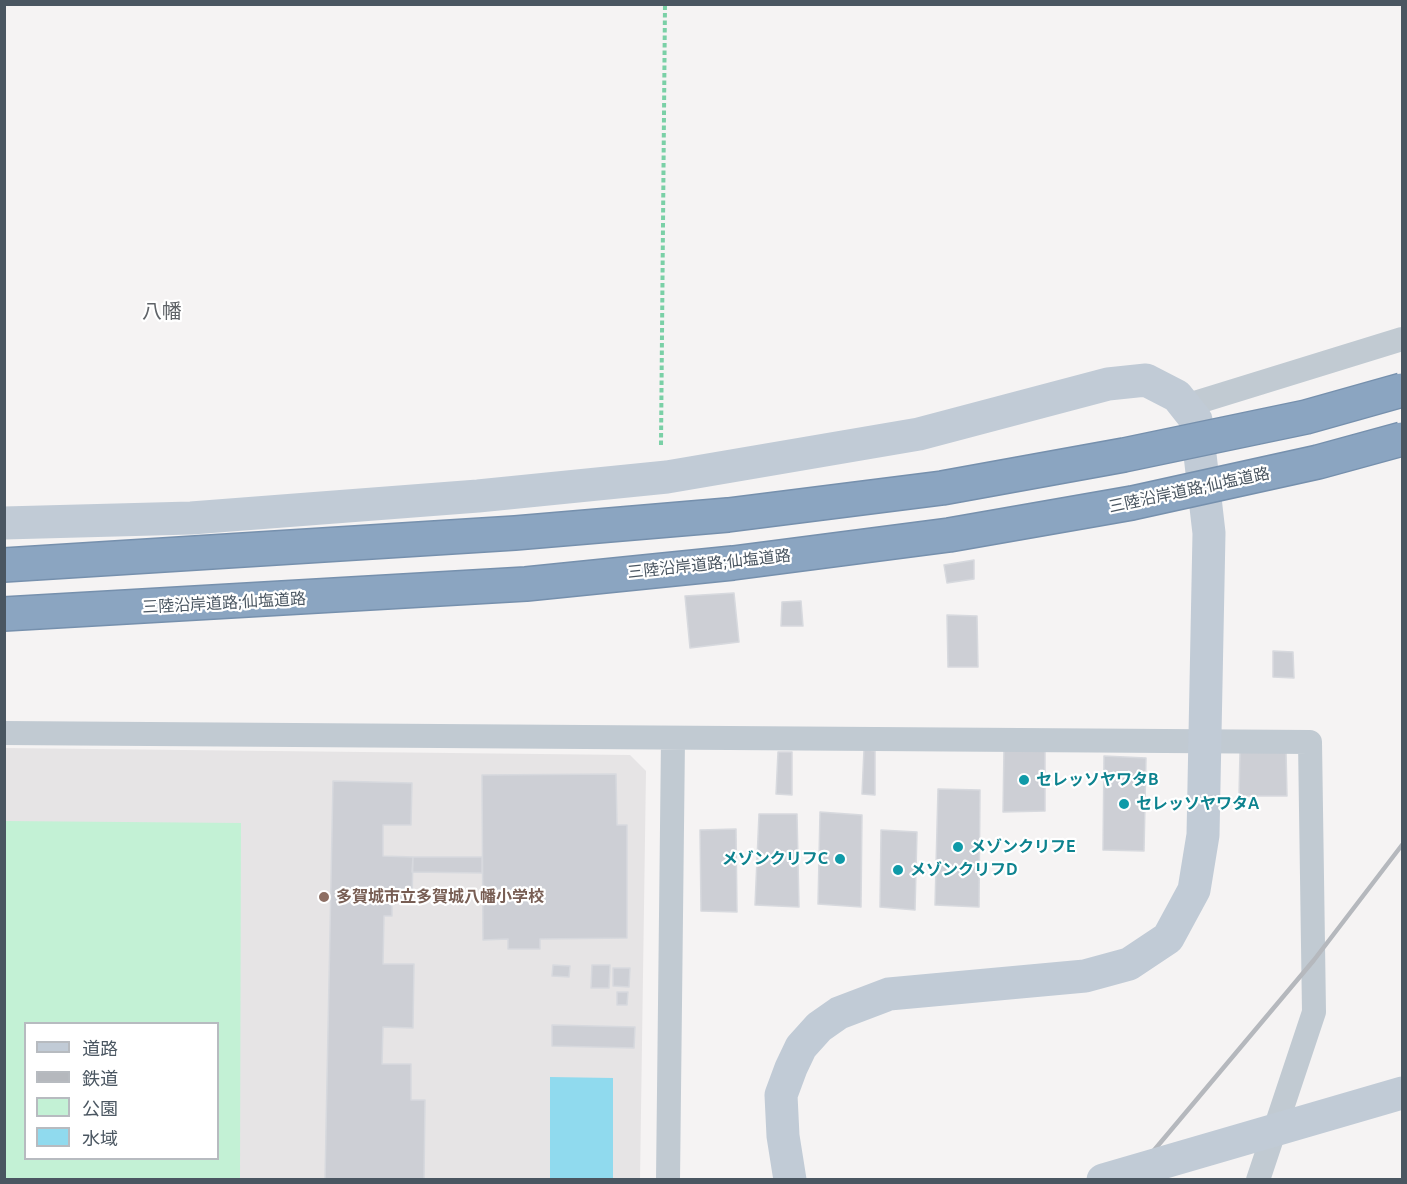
<!DOCTYPE html>
<meta charset="utf-8">
<style>
body{margin:0}
#map{position:relative;width:1407px;height:1184px;overflow:hidden;background:#f5f3f3;font-family:Ubuntu,"Noto Sans JP",sans-serif}
canvas{display:block}
.frame{position:absolute;inset:0;border:6px solid #4a5661;pointer-events:none}
.legend{position:absolute;left:24px;top:1022px;width:195px;height:138px;box-sizing:border-box;background:#fff;border:2px solid #b7bbc0;margin:0;padding:8px 10px;list-style:none;font-size:18px;color:#4a5661}
.legend li{display:flex;align-items:center;gap:12px;height:30px}
.legend b{width:30px;border:2px solid #b7bbc0}
</style>
<div id="map">
<canvas width="1407" height="1184"></canvas>
<div class="frame"></div>
<ul class="legend">
<li><b style="height:8px;background:#c1cbd6"></b>道路</li>
<li><b style="height:8px;background:#b5b8bd"></b>鉄道</li>
<li><b style="height:16px;background:#c3f1d5"></b>公園</li>
<li><b style="height:16px;background:#90daee"></b>水域</li>
</ul>
</div>
<script>
const ctx = document.querySelector('canvas').getContext('2d');
ctx.lineJoin = 'round';
function fill(path, color) { ctx.fillStyle = color; ctx.fill(path, 'evenodd'); }
function trace(path, color, width, dash) { ctx.strokeStyle = color; ctx.lineWidth = width; ctx.lineCap = dash ? 'butt' : 'round'; ctx.setLineDash(dash || []); ctx.stroke(path); }
function label(font, color, halo, rows, align = 'center') {
  ctx.font = font + ' Ubuntu,"Noto Sans JP",sans-serif'; ctx.lineWidth = 4.5; ctx.setLineDash([]); ctx.textBaseline = 'middle'; ctx.strokeStyle = halo; ctx.fillStyle = color; for (const [text, x, y, turn = 0] of rows) {
    ctx.save(); ctx.translate(x, y); ctx.rotate((+turn || 0) * Math.PI / 180); ctx.textAlign = isNaN(turn) ? turn : align; if (halo) ctx.strokeText(text, 0, 0); ctx.fillText(text, 0, 0); ctx.restore();
  }
}
fill(new Path2D(`
 M5,748l625,7 16,16 -6,408 -635,1zM26,1024h192v134h-192z`), '#e6e4e5');
fill(new Path2D(`
 M5,821l236,2 -1,356h-235zM26,1024h192v134h-192z`), '#c3f1d5');
fill(new Path2D(`
 M550,1077l63,1v101h-63z`), '#90daee');
const building = new Path2D(`
 M974,560v19l-27,4 -3,-18z
 M734,593l5,49 -49,6 -5,-52z
 M801,601l2,25h-22l1,-24z
 M947,615l30,1 1,51h-30z
 M1273,651l20,1 1,26 -21,-1z
 M1004,748l41,1v62l-42,1z
 M864,749l11,2v44l-13,-1z
 M1286,751l1,45h-48l1,-44z
 M778,752h14v43l-16,-1z
 M1104,756l42,2 -2,93 -41,-1z
 M616,774l1,51h10v113l-87,1v10h-32v-10l-25,1 -1,-165z
 M333,781l79,2 -1,42h-28v31l30,1 -1,44 -20,-1v16h-8l-1,48h31l-1,64 -30,-1 -1,37h29v36h14l-1,80h-99z
 M938,789l42,1 -1,117 -44,-2z
 M820,812l42,3 -1,92 -43,-3z
 M759,814h38l2,93 -44,-2z
 M736,829l1,83 -36,-1 -1,-81z
 M881,830l36,2 -2,78 -35,-3z
 M413,857h69v16l-70,-1z
 M553,965l17,1 -1,11 -17,-1z
 M592,965h18l-1,23h-18z
 M613,968h17l-1,19 -16,-1z
 M617,992h11l-1,13h-10z
 M552,1025l83,2 -1,21 -82,-2z`);
fill(building, '#cdcfd5');
trace(building, '#d7d9de', 1.5);
trace(new Path2D(`
 M661,445l4,-441`), '#7ad0a6', 4, [4.5, 3]);
trace(new Path2D(`
 M1185,406l217,-67
 M4,733l1306,9 4,270 -56,168
 M668,1180l5,-441`), '#c1cad2', 24);
trace(new Path2D(`
 M4,523l187,-5 287,-22 189,-19 252,-43 189,-50 38,-4 31,16 19,24 13,113 -6,302 -9,55 -26,48 -39,26 -44,12 -196,18 -50,19 -20,14 -18,20 -10,21 -10,27 2,41 7,44`), '#c1cbd6', 33);
trace(new Path2D(`
 M1129,1180l185,-220 88,-115`), '#b5b8bd', 4.5);
const highwayBridge = new Path2D(`
 M4,565l511,-32 213,-18 214,-27 182,-33 182,-38 96,-27
 M4,614l522,-30 207,-21 216,-28 183,-32 186,-41 84,-23`);
trace(highwayBridge, '#7690ad', 36, []);
trace(new Path2D(`
 M1103,1180l299,-87`), '#c1cbd6', 33);
trace(highwayBridge, '#8ba5c1', 33);
for (const [x, y, r, color] of [
 [1024,780,6,"#0f9aa8"],
 [1124,804,6,"#0f9aa8"],
 [958,847,6,"#0f9aa8"],
 [840,859,6,"#0f9aa8"],
 [898,870,6,"#0f9aa8"],
 [324,897,6,"#8d6e63"]
]) { const dot = new Path2D(); dot.arc(x, y, r, 0, 2 * Math.PI); ctx.fillStyle = color; ctx.fill(dot); trace(dot, '#fff', 2); }
label('16px', '#4a5661', '#fff', [
 ["三陸沿岸道路;仙塩道路",1189,490,-12],
 ["三陸沿岸道路;仙塩道路",709,564,-6],
 ["三陸沿岸道路;仙塩道路",224,603,-3]
]);
label('bold 16px', '#0d838f', '#fff', [
 ["セレッソヤワタB",1036,780],
 ["セレッソヤワタA",1136,804],
 ["メゾンクリフE",970,847],
 ["メゾンクリフC",828,859,"right"],
 ["メゾンクリフD",910,870]
], 'left');
label('bold 16px', '#785e54', '#fff', [
 ["多賀城市立多賀城八幡小学校",336,897]
], 'left');
label('20px', '#5f6368', '#fff', [
 ["八幡",162,311]
]);
</script>
